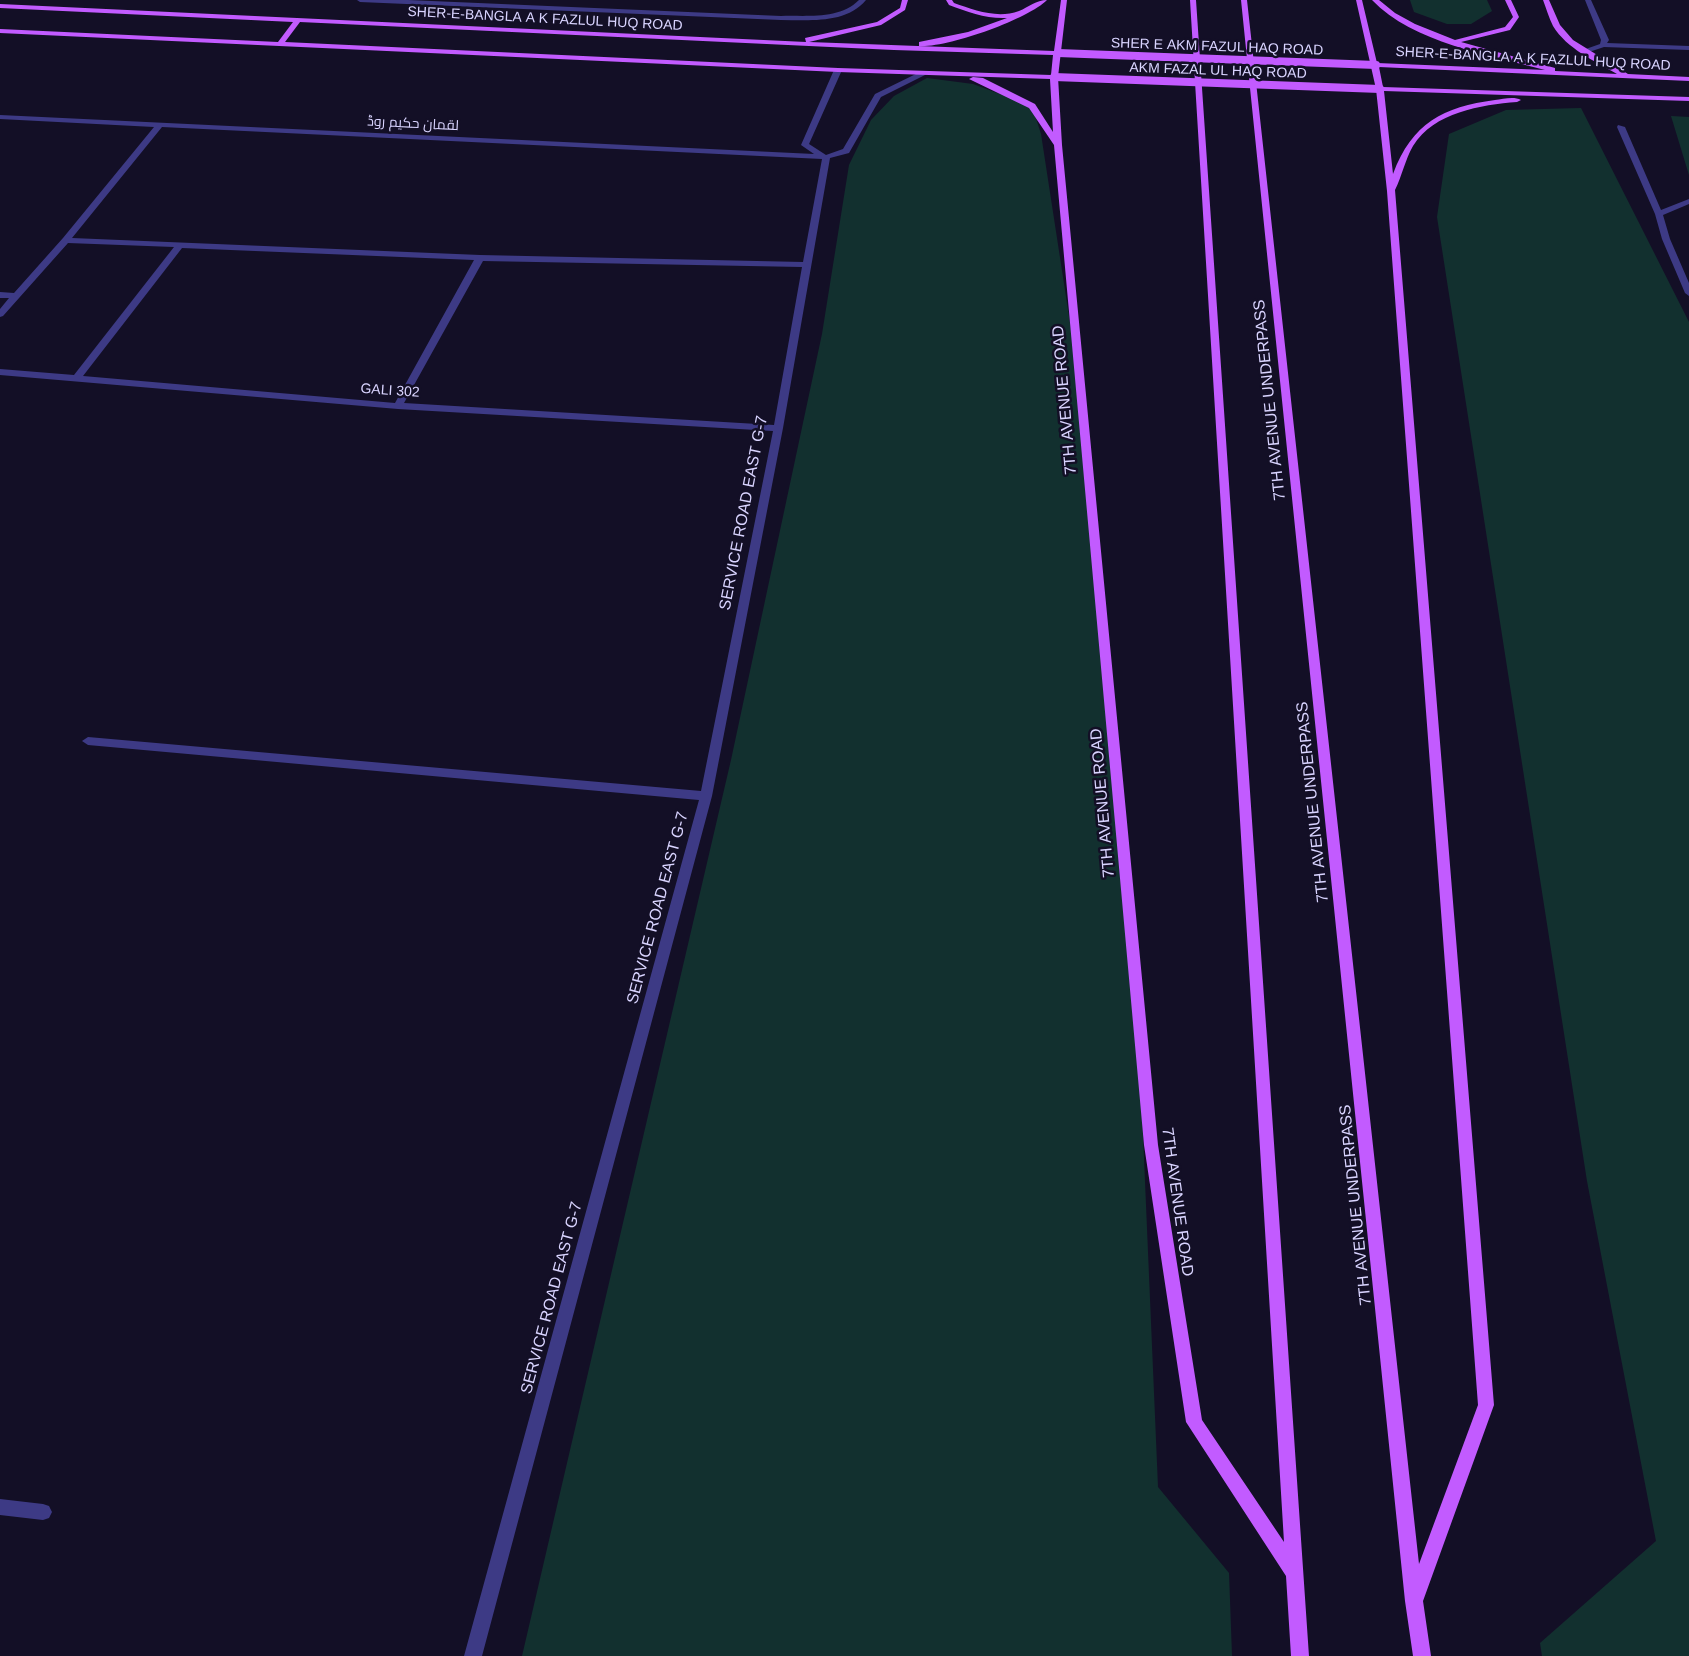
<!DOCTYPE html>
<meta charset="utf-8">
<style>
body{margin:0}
canvas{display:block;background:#130f26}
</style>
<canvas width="1689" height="1656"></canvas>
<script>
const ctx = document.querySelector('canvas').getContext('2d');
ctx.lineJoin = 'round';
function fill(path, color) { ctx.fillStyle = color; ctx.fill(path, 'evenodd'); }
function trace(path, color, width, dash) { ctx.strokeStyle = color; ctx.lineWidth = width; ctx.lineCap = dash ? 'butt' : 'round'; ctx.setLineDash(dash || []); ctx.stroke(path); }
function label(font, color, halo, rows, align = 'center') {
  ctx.font = font + ' Helvetica,Cairo,sans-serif'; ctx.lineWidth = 5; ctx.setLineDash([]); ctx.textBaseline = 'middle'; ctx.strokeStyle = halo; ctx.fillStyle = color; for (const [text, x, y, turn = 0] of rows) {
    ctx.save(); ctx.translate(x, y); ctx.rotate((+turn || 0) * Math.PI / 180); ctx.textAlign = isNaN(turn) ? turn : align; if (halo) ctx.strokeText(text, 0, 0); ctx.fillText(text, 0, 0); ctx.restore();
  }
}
fill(new Path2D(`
 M1410,0h77l5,11 -21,13h-24l-33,-12z
 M927,78l46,6 59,22 9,28 41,267 55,593 21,493 71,86 3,83h-710l209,-896 91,-426 27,-169 22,-45 23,-24z
 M1581,108l108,214v1334h-147l-2,-13 116,-102 -69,-360 -150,-964 12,-83 57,-24z
 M1671,116l18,1v58z`), '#12302f');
fill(new Path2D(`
 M357,0h51l373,16c26,-1 58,4 78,-16h7c-20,24 -56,20 -85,20l-421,-18z
 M1585,0h6l18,40 -2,3 82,3v4l-85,-3 -21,7v-4l17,-6 1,-4z
 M838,68l4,2 -33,74 17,11 17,-6 32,-55 47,-23 7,2 -48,24 -32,56 -19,5 -47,270 -71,368 -230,860h-18l235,-856 -611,-55 -6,-4 6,-4 613,54 72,-360 -375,-22 -398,-34v-6l74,6 100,-128 -106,-4 -65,73 -3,1v-8l9,-11h-9v-6l14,1 49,-55 91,-111 -154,-8v-4l814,39 -13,-9 33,-75zM162,127l660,32 -19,103 -323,-7 -408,-17zM182,248l292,12 -79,143 -312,-27zM483,261l319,6 -28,158 -370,-22z
 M1618,125l7,2 36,83 28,-11v5l-26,11 7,24 19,44v13l-4,-3 -23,-54 -7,-25 -38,-87z
 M0,1499l43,5 6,2 3,6 -3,6 -6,2 -43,-5z`), '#3d3a85');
fill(new Path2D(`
 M902,0h6l-3,10 -24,15 -72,17 245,9 7,-51h6l-9,77 4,68 96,1000 44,275 82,122 -94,-1542h6l113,1656h-18l-5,-80 -100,-154 -42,-277 -90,-1000 -25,-37 -60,-29 4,-2 10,1 52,26 18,28 -3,-53 -212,-7 -838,-39v-4l278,13 15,-20 -293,-14v-4l806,38 -1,-4 72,-16 23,-14zM300,22l594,28 159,5 -2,20 -213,-7 -553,-26z
 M946,0h6l2,3c20,7 43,16 65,8 10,-4 17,-11 28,-11 -19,19 -99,48 -128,46v-4l49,-10 39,-14c-21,1 -39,-6 -58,-13z
 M1241,0h6l172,1564 59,-159 -91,-1214 -11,-102 -20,-89h6l15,63 168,7c-55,-15 -132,-27 -173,-70h7l16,13 20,11 40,16 50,-13 8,-10 -8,-17h6l8,17 -9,13 -49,12 94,26v3l62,3c-22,-13 -50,-25 -64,-48 -4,-8 -7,-18 -10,-26h6l11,25 13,15 55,34 61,3v4l-310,-14 4,20 306,10v4l-305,-10 9,83c19,-51 50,-67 102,-74 8,-1 19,-4 26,0l-4,2c-36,3 -83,10 -104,44 -8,14 -11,30 -18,44l99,1215 -71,196 8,55h-18l-8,-55z`), '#c25bff');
trace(new Path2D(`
 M1058,53l318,12
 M1054,77l326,12`), '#c25bff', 8);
label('14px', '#d9d4ff', '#130f26', [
 ["SHER-E-BANGLA A K FAZLUL HUQ ROAD",545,19,3],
 ["SHER E AKM FAZUL HAQ ROAD",1217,47,2],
 ["SHER-E-BANGLA A K FAZLUL HUQ ROAD",1533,59,3],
 ["AKM FAZAL UL HAQ ROAD",1218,71,2],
 ["لقمان حکیم روڈ",413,124,3],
 ["GALI 302",390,391,4]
]);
label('16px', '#d9d4ff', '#130f26', [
 ["7TH AVENUE ROAD",1065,400,-95],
 ["7TH AVENUE UNDERPASS",1270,400,-96],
 ["SERVICE ROAD EAST G-7",744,513,-79],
 ["7TH AVENUE UNDERPASS",1313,802,-96],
 ["7TH AVENUE ROAD",1103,803,-95],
 ["SERVICE ROAD EAST G-7",658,908,-75],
 ["7TH AVENUE ROAD",1177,1202,82],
 ["7TH AVENUE UNDERPASS",1356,1205,-96],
 ["SERVICE ROAD EAST G-7",552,1298,-75]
]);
</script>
